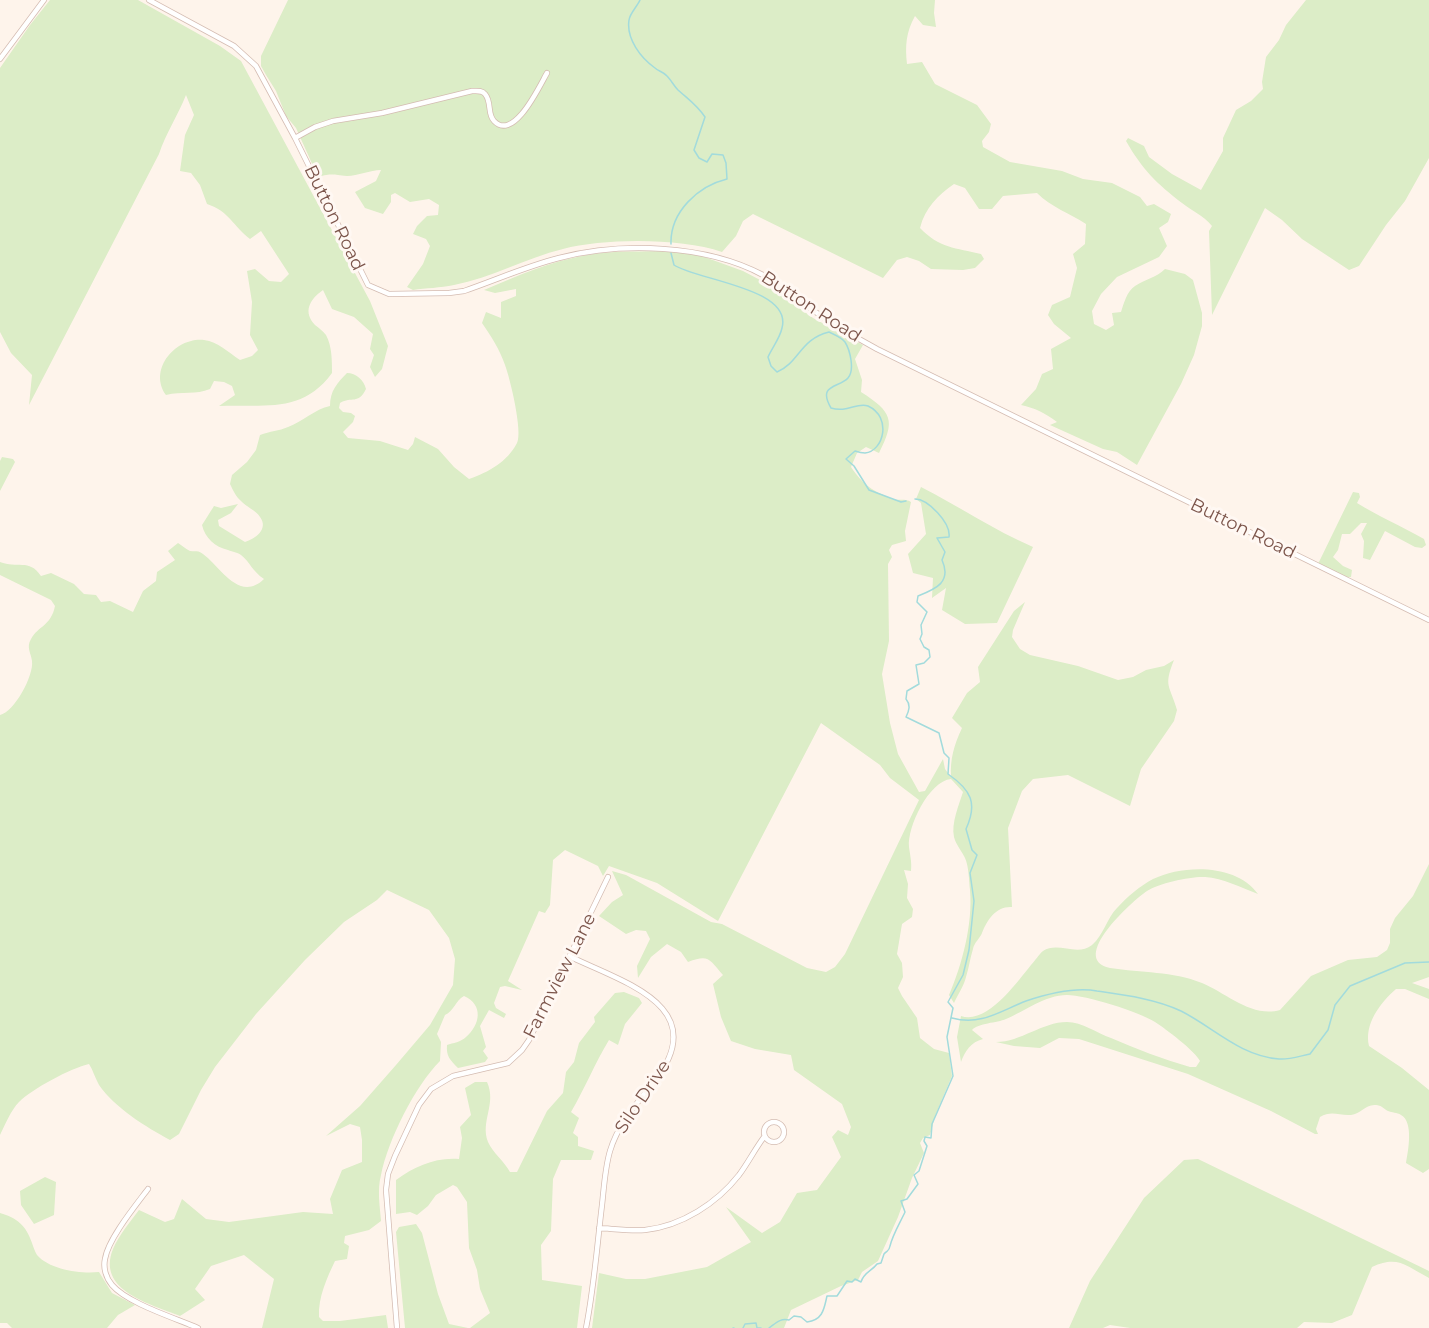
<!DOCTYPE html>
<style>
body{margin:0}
canvas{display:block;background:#fef4eb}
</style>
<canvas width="1429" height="1328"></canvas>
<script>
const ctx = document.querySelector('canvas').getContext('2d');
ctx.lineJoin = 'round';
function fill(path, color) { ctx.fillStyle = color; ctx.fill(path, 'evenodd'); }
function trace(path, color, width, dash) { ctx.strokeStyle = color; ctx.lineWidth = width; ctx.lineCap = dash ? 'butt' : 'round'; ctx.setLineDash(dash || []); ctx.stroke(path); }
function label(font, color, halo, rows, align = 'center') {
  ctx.font = font + ' Montserrat,sans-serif'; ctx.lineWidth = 6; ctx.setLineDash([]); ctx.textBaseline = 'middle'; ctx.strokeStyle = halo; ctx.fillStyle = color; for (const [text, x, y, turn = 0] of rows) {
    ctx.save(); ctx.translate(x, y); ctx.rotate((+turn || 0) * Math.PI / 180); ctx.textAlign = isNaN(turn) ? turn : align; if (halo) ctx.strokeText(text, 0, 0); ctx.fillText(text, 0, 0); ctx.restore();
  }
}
fill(new Path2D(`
 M50,0h88l82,46 21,15 129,240 18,45 -6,23 -7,8 -5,-10 4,-12 -4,-6 3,-15 -19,-17 -22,-8 -9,-19c-14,10 -20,22 -8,35 4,3 8,6 11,10 6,11 6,25 6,38 -30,41 -67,31 -113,33l16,-11 -3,-9 -8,-4 -10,-1 -4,8c-14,6 -28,2 -44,6 -18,-25 9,-58 38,-55 14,2 24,12 36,20l12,-4 6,-6 -8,-15 2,-33 -5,-31 8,-2 14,12 12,1 8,-8 -28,-43 -11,8c-17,-13 -21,-28 -43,-35l-7,-19 -9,-12 -11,-2 5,-36 9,-20 -8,-20c-8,20 -20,38 -27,59l-130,251 3,-30 -21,-22 -11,-21v-264l30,-43z
 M288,0h647l-1,13 2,14 -13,-2 -8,-9c-9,16 -10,30 -8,48l15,-2 13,22 42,21 14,19 -2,8 -7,9 1,6 27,15 52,9 21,8 29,4 28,14 7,9 7,-2 17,10 -3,8 -9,6 8,18 -8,11 -42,20 -16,17 -9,17 2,13 12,6 8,-5 -2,-12 9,-1c3,-9 6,-21 14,-26 10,-7 21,-8 30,-17l20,5 8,6 9,33v13l-8,29 -13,29 -44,81 -20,-13 -14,-3 -53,-24 7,-3c-12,-9 -22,-14 -36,-17l15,-16 6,-15 11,-5 -2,-20 20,-11 -17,-14 -6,-9 4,-10 18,-8 7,-29 -4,-14 12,-10 1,-20c-17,-11 -35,-17 -49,-31l-34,3 -11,13h-13l-14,-21 -11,-4c-16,11 -29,24 -34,44 19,20 36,20 61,26l3,5 -9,9 -12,2 -32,-1 -12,-8 -12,-4 -10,3 -14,18 -130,-64 -10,7 -7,15 -14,16c-41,-14 -117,-14 -159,-3 -37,9 -72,29 -109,36 -14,3 -28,3 -41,5l-6,-3 16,-23 7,-18 -4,-7 -13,-5 4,-8 10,-10 11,-1 1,-10 -10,-6 -19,3 -15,-9 -4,2v7l-8,12 -18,-6 -10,-16 21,-11 5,-11c-11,0 -23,6 -34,6 -14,-1 -14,-3 -29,1l-22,-49 -10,-12 -10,-25 -10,-16 -5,-9v-10z
 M1306,0h123v158l-24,43 -19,24 -27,41 -10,4 -47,-31 -20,-19 -17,-12 -53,107 -3,-84 3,-5c-9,-11 -19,-14 -30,-23 -25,-19 -40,-34 -56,-62l2,-3 16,8 5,11 23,17 29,16 22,-39v-13l13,-28 15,-9 12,-12 -1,-7 4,-25 13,-17 7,-15z
 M671,251l28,4 44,16 19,10 51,37 50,27 -8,14 7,21 -1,12c31,20 35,28 18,61l-13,-6 -9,6 -6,14c13,19 21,23 41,32 7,2 13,-1 19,3l-6,29 1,10 -14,4 -3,5 3,7 -4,7 1,77 -7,33 8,49 8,31 21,38 6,-1 18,-32 2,10 6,8c-1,-18 3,-32 11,-49l-10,-10 15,-25 13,-11 -2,-15 36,-56 11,-9 -12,28 -1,7 8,12 10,6 48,11 40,14 15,-3 13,-7 18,-4 10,-6c-11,27 -4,25 3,50l-3,11 -33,48 -11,37 -62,-31 -35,4 -11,12 -14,37 4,79c-16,-1 -25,13 -30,26 -2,5 -8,10 -9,16 -3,9 -4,19 -7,28 -2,9 -8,17 -12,26l-5,-8c13,-30 24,-71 21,-105 -1,-9 -1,-23 -5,-32 -3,-7 -9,-13 -11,-21 -3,-14 5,-32 9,-45l-12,-13c-22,2 -44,48 -42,68 1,8 3,15 2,24l-7,-1 4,14 -1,14 6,11 -1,8 -10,7 -5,30 5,9 1,14 -5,11 4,8 15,22 3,20 14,11 15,4 3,23 -17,40 -5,19 -7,3 -3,5 4,10 -12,25 -14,39 -20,44 -16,11 -4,8 -17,6 -50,24 -7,18h-192l7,-55 27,6h19l62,-12 44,-25 -25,-35 36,26 18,-11 17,-29 20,-3 24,-33 -9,-20 6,-7 10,5 3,-8 -9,-23 -48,-34 -3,-15 -36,-6 -24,-8 -10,-24 -8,-33 10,-9c-14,-16 -14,-21 -35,-13l-7,-10 -14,-8 -16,13 -13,21 -1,-12 13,-27 -4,-8 -10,-1 -10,4 -27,-18 13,-14 11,-7 -11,-24 14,4 85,47 11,2 85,44 19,4 9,-5 10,-13 74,-154 -29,-22 -10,-13 -59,-42 -103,198 -61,-38 -48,-17 -6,10 -5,-10 -33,-16 -12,10 -3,45 -5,8 -6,-2 -31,70 14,9 -17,-4 -5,1 -6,16 2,5 10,6 -2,4 -15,-8 -9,16 6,21 -3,4 5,7 -3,4 -27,6c-8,-8 -12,-12 -11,-23 6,-2 14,-3 19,-8 14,-12 18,-32 -2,-41 -9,5 -10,15 -19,19l-8,19 4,8 -1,19c-25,25 -52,79 -59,114 -4,15 -1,32 0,46l-12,9 -24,6 -1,7 5,3 -2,13 -12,2c-8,17 -17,36 -16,56l4,4h17l46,-6 2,13h-126l12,-49 -30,-24 -33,11 -16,23 10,11 -25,16c-29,-12 -84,-25 -67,-67 6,-14 17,-27 26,-39l26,12 9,-3 8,-20 24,20 23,3 74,-10 30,2 -3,-15 12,-29 20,-8v-22l-2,-13 -10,-3 -24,12 34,-30 36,-41 34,-40 23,-40 2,-26 -6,-21 -20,-28 -42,-20 -10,10 -33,22 -39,38 -49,54 -41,53 -14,23 -22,44 -9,6c-24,-13 -55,-32 -71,-55 -4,-7 -6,-15 -10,-21 -18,4 -57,25 -70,38 -8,8 -14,23 -19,33v-420c14,-3 34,-39 32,-54 -1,-8 -6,-14 -1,-22 7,-13 20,-13 24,-33l-4,-6 -51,-25v-13c17,7 29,-4 41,14l10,-3 23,11 10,10 12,1 5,7 9,-1 23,11 10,-21 13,-10 1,-9 18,-12 -7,-9 10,-8c3,2 8,6 12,8 5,1 8,-1 13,3 17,12 36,49 61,25 -12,-8 -14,-17 -23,-24 -4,-3 -8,-3 -13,-5 -13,-3 -23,-12 -26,-25l12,-19 7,2 17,-4 -7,9 -13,7 1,6 26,16c10,-3 24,-13 15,-25 -4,-7 -14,-10 -19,-16 -5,-4 -8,-11 -11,-17l2,-9 15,-13 9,-12 4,-15c10,-4 19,-4 28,-8 14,-5 27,-18 42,-21 0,-15 7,-23 17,-33 9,0 17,7 19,16 -8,16 -14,7 -26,14l-1,5 4,4 8,1 4,3 -2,6 -10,10 5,6 32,3 28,9 5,-6 2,-7 23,12 16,18 15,12c20,-7 38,-17 48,-36 6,-11 -7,-65 -12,-78 -5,-15 -14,-29 -23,-42l4,-11 15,6v-16l15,-6v-7l-21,4 -11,-3c33,-14 67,-29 103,-35 27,-5 56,-3 84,-4z
 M2,457l11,2 2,3 -15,29v-30z
 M921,487c37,19 73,43 112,60l-36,76 -32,1 -23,-14 4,-22 -14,10 1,-20 -20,-5 -5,-19 18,-20 -5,-31 -5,-4z
 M1353,492l6,1 1,4 -3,6c21,13 44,23 67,36l2,6 -4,3 -7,-1 -30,-16 -15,29 -7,-2 1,-17 -3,-7 6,-11h-6l-11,11h-8l-4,16 -5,7 10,9 9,4 -1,7h-4l-29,-13z
 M1429,864v113l-17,6 17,6v10l-24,-10h-9c-16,14 -32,35 -27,57l33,22 27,22v79l-6,4 -17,-10c2,-11 8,-41 -5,-48 -4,-3 -9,-2 -13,-4 -4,-2 -7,-6 -12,-6 -11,-1 -15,9 -25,10 -12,1 -19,-5 -31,2l-4,12 2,5h-3l-44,-23 -83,-37 -109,-35 -20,-1 -19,10 -26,-2 -18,-4c25,0 46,-20 71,-20 15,0 30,11 44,16 25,11 52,21 79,29h6l4,-6c-5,-10 -34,-32 -45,-39 -16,-10 -69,-27 -88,-27 -22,0 -42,16 -61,24 -9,4 -28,4 -34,11l11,9c-12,3 -18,12 -22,23l-4,-25 4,-21c26,9 56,-34 70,-51 4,-4 8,-11 12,-14 15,-10 34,6 49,-6 11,-9 15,-27 25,-37 10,-11 23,-22 36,-29 31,-15 84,-15 105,15 -16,-6 -35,-16 -53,-17 -13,-1 -46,6 -58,14 -15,10 -79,68 -37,77 32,5 62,3 92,15 24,10 50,35 78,27l31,-34 37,-16 29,-3 10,-7 3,-7v-14l5,-11 18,-22z
 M624,992l15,6 3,5 -17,21 -7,21 -9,-5c-14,23 -24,48 -38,72l8,6 -6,15 5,4v9l16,5 -3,9h-30l-8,19 -2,52 -10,14 1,35 40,6 -5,42h-107l20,-15 -10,-24 -3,-19 -8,-22 -2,-46 -10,-15 -4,-2 -17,10 -8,11 -11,9 -7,-3 -14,2v-34c19,-14 40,-23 63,-21l3,-21 -2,-11 11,-12 -6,-27 10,-6h12c10,22 -7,39 1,60 5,11 16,19 22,30h7l30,-61 16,-18 3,-21 8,-10 5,-19 16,-21 -1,-5 21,-24z
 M1198,1159l231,112v7c-23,-12 -31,-23 -57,-11l-20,48 -20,8 -28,-1 -7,6h-167l-20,-3 -7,3h-34l21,-47 54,-83 40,-38z
 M45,1177l11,5 -2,33 -20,9 -13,-19 -1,-14z
 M0,1213c17,5 26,12 32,30 1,3 3,9 5,12 13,15 44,19 62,17l13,21 23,12 -17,10 -11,13h-95l-5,-5h-7z
 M416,1224l6,9 16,61 11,30 19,4h-63l-9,-96 3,-5z`), '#dcedc7');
trace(new Path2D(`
 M640,0c-3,7 -10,13 -11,20 -3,19 12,38 26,48 3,3 9,4 12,8 4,4 7,10 11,14 11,10 18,14 27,27l-11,33 5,8 8,4 5,-8 11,1 3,8 1,16c-29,7 -57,33 -56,65
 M671,253l3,12c22,15 119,23 108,63 -2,10 -10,20 -14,29l3,9 6,6c22,-9 23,-33 52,-40 6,3 12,5 16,10 5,8 10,28 3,36 -9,10 -31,6 -17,30 16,5 26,-6 37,-2 24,11 16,45 -3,47 -4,0 -7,-1 -10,-2l-9,8 8,7 15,24 32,12 5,-1
 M952,1018c29,8 48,-7 74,-17 21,-7 49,-14 71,-10 28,4 59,8 84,20 32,16 59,45 98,48 9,1 21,-3 31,-5l18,-24 7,-25 15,-19 55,-23 24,-1
 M733,1328h1
 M743,1328l2,-4 11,-1 1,5h4
 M769,1328c7,-5 11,-10 20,-8l5,-4 7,1 6,5c16,-2 17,-13 20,-26h10l10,-15 5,1 3,-3 6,3c3,-10 11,-11 16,-18l4,-1c1,-3 2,-6 3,-9 3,-4 5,-2 6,-8 3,-12 10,-23 15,-34l-4,-11 6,-2 11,-15 -4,-9 5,-4 8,-25 -3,-5 1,-4 6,1 1,-14 21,-48 -6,-39 6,-29 -5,-6 15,-27 6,-25 5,-49 -4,-28 7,-18 -5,-5 -6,-21c12,-26 5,-39 -18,-55l1,-16 -5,-5 -5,-20 -33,-16c3,-6 5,-12 0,-18l1,-8 12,-7 -3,-19 8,-2 6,-6 -1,-7 -5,-3 -4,-8 2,-5 -1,-9 6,-13 -10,-10 1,-6c18,-7 34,-14 24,-36l3,-8 -8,-14 12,-1c2,-14 -21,-38 -34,-38`), '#a2dbdc', 1.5);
const minor = new Path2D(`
 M149,0l85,46 22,20 39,72 73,147 21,9 60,-1 15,-2c32,-11 63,-25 95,-33 62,-16 146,-14 204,17 17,10 32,23 48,34 22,15 44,28 66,40l552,271
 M0,59l44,-59
 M295,138l20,-11 18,-6 49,-8 90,-22c5,0 10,-1 13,3 7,8 2,20 9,27 20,21 46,-36 53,-48
 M571,957c54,26 142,50 83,125 -17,21 -36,42 -44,69 -5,17 -6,36 -8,54 -5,41 -8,83 -16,123
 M764 1132a10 10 0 1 1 20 0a10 10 0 1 1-20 0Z
 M148,1189c-12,16 -40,50 -43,70 -2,9 1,19 7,26 15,18 63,33 86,43
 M599,1228c16,1 31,3 46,2 37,-4 72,-27 94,-55 9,-12 16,-26 25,-38
 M397,1328l-11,-138 2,-16 7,-18 24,-51 12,-16 22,-13 55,-13 14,-13 7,-10 79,-163`);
trace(minor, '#d4bcb2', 6);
trace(minor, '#fff', 4.5);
label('18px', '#7c554b', '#fff8f3', [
 ["Button Road",334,218,64],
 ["Button Road",811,307,33],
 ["Button Road",1243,529,26],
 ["Farmview Lane",560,976,-63],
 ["Silo Drive",643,1097,-56]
]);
</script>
